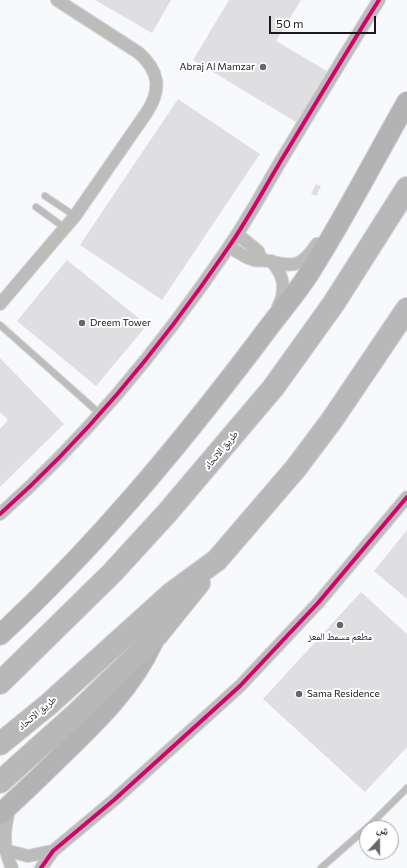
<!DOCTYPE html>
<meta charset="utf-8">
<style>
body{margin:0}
#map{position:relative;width:407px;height:868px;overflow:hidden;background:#f7f9fc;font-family:Commissioner,"Noto Naskh Arabic",sans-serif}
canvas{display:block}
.north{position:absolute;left:359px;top:820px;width:40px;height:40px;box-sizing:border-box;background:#fff;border:1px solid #a2a3a5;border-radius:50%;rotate:21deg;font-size:11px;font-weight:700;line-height:16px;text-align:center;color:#17191d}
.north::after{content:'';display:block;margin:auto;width:14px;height:18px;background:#65676b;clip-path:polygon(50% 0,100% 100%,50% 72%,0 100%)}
.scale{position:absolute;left:269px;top:16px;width:107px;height:18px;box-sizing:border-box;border:2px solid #17191d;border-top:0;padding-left:5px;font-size:12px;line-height:14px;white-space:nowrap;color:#17191d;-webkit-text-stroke:3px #fff;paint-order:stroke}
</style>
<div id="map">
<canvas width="407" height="868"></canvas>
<div class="north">ش</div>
<div class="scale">50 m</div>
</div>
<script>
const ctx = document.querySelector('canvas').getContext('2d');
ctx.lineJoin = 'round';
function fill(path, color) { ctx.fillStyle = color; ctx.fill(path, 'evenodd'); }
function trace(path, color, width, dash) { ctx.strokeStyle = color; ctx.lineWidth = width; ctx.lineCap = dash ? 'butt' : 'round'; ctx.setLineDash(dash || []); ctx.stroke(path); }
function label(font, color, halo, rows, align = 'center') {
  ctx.font = font + ' Commissioner,"Noto Naskh Arabic",sans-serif'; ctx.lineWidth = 4; ctx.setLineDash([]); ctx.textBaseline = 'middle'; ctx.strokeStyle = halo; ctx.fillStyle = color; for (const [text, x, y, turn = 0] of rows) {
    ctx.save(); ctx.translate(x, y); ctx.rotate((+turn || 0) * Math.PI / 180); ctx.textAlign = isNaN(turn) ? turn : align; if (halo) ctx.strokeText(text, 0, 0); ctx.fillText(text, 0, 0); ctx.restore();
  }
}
fill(new Path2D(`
 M95,0h76l-19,33z
 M229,0h72l-25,41 56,33 -31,51 -108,-65z
 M178,99l82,55 -98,146 -82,-55z
 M316,184l5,2 -5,10 -5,-2z
 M67,260l80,65 -51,61 -79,-65z
 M0,358l64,66 -64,63v-58l8,-9 -8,-8z
 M407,530v69l-33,-28z
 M361,592l46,42v113l-42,45 -102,-93z`), '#dfdee1');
const service = new Path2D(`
 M45,196l30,20
 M36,207l29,21
 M0,325l99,88
 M321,868l49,-43 37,-37`);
const minor = new Path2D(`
 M237,234l21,17 4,9
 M229,247c8,4 16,11 25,13 6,1 11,0 16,1 25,7 32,5 47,-17
 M271,261c13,14 16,28 7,46
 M0,304l75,-88 72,-104c15,-23 12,-41 -8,-59l-82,-53
 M0,514c87,-77 163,-170 228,-266 21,-30 38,-63 57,-94 31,-51 62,-103 94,-154
 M10,807c-6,22 -8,40 2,61
 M5,850l23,6 25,-5
 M41,868l12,-17 61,-51 126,-114 78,-83 89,-106`);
const primary = new Path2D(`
 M0,635c96,-89 178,-188 257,-292 17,-24 37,-46 53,-71 35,-55 65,-114 97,-170
 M0,814c22,-20 43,-40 64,-61 35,-34 68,-66 89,-111`);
const motorway = new Path2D(`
 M0,683l112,-110 55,-60 106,-125 61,-85 73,-115
 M0,744l49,-40 123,-111 45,-33 79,-92 36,-48 75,-111
 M0,782l75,-67 82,-80 42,-52`);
trace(service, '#d4d5d7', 8);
trace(minor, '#d4d5d7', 14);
trace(primary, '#d4d5d7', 22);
trace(motorway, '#d4d5d7', 24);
trace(service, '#bcbcbb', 6);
trace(minor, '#bcbcbb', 12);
trace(primary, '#b4b3b3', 20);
trace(motorway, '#b9b8b8', 22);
trace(new Path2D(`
 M0,514c87,-77 163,-170 228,-266 21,-30 38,-63 57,-94 31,-51 62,-103 94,-154
 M41,868l12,-17 61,-51 126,-114 78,-83 89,-106`), '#d6006c', 4);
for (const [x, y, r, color] of [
 [263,67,4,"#65676b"],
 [82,323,4,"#65676b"],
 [340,625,4,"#65676b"],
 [299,694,4,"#65676b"]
]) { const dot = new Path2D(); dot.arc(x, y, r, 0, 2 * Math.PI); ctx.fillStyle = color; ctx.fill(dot); trace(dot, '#fff', 1.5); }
label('10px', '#17191d', '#fff', [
 ["Abraj Al Mamzar",255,67,"right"],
 ["Dreem Tower",90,323],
 ["مطعم مسمط المعز",340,637,"center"],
 ["Sama Residence",307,694]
], 'left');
label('10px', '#17191d', '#fff', [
 ["طريق الاتحاد",221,450,-50],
 ["طريق الاتحاد",37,713,-40]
]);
</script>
